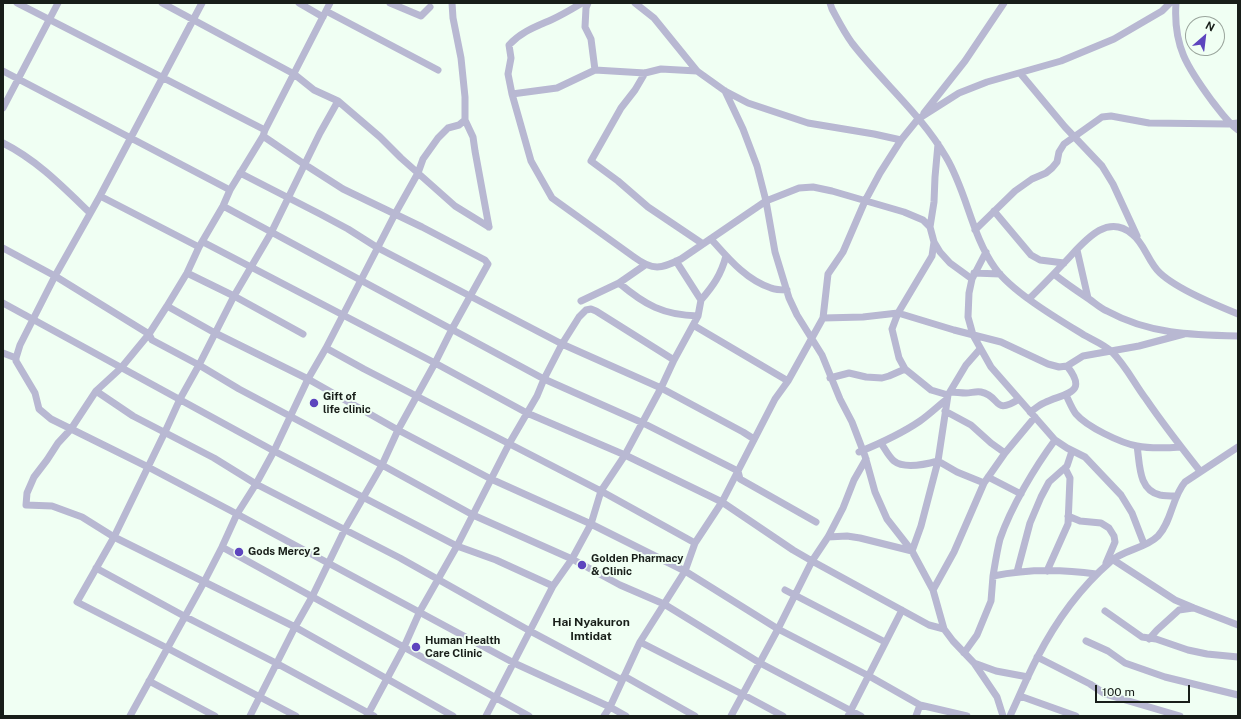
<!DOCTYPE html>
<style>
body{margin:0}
#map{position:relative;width:1241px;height:719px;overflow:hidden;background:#f0fff3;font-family:"Public Sans",sans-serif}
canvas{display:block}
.frame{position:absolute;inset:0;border:4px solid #181e19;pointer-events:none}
.north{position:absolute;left:1185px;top:16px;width:40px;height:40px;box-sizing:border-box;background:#f0fff3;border:1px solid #9aa59c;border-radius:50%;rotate:28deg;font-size:11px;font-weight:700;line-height:16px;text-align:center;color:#181e19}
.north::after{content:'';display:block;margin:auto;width:14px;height:18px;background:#5d45be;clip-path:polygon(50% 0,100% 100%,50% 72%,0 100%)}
.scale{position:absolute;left:1095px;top:685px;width:95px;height:18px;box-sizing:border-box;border:2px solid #181e19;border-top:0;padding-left:5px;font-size:12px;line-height:14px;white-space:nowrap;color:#181e19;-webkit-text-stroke:3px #f0fff3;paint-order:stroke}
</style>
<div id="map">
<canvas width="1241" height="719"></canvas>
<div class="frame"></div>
<div class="north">N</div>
<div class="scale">100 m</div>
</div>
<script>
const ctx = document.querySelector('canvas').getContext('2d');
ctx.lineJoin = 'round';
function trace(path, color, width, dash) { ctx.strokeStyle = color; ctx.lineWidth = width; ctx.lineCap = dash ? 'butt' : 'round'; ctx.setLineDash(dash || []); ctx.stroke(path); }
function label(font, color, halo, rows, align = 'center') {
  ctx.font = font + ' "Public Sans",sans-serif'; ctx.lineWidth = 4; ctx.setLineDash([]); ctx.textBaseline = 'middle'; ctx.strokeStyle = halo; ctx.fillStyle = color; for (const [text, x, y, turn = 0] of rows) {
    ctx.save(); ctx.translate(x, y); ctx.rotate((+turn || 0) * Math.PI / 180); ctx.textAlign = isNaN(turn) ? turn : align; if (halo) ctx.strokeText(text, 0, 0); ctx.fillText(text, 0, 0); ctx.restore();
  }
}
trace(new Path2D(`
 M17,3l248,127
 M162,3l132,71 20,16 24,11 42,36 21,21 54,48 34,21
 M202,3l-102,193 -45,80 -35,69 -4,13v3l19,32 4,16 12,10 97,48 89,47 277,149 96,44 16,9
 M299,3l24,14
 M330,3l-65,127 -2,6 -33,54 -7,16 -24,41 -12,26 -20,33 -18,28 -28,34 -25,23 -25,38 -13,14 -11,17 -13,17 -7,16 -1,12 26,1 30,11 32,20 181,90 158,89
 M390,3l31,13 9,-9
 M452,3l1,15 8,40 4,39v23l8,17 2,14 14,76
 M588,3l-2,5 -1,19 6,12 4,31 -38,18 -45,6 19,67 21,37 82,59c19,14 27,12 47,2l85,-58 33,-13 14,-1 19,4 72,21 19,8 7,7 4,15 6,10 10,11 22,16
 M635,3l19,15 43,53 28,20 23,12 60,20 66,11 27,6
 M830,3l2,6c6,11 12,23 20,34 30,39 69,71 94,114 21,35 25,77 49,111 17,24 63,51 89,67 9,5 21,10 28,17 14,14 22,31 34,47 17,25 35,48 54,72
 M1176,3c-3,43 11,64 36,98 8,10 15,21 26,29
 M326,11l112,59
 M595,70l50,3 16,-4 36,2
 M3,71l227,119
 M645,73l-10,17 -14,18 -30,53 27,20 30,26 55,37
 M1020,73l45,54 37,39 11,18 24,52
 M725,91l18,38 14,37 9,35 9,51 14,46 8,17 25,40 18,44 12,23 13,34 10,36 12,27 25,32 21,39 11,39 9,12 21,22 22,8 32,6
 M512,94l-4,-20 3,-16 -2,-13c12,-13 26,-18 42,-25 11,-5 21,-11 31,-17
 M3,108l55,-105
 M924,113l41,-52 39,-58
 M3,143c34,17 60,44 87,70
 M240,173l80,41 28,15 30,19 184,96 99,44 82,44 11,7
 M100,196l99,51
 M223,206l321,173 99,44 95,48 2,8 76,43
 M994,211l37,44 9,5 24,3
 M930,227l4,-25 1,-25 3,-33
 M975,230l40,-39 17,-12 14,-6 6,-5 5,-6 2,-10 5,-8 38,-27 9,-1 38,7 80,1 9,-1
 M711,239c17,19 35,41 60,49 5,2 11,2 16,2
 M203,242l232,121 92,50 98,42 97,47 71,48 19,11 117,64 15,4
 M934,242l-2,14 -34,57 -6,16 7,29 6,11 26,21 17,5
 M3,248l52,28 94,58 3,6 47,25 40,24 143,76 91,50 99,44 48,26 44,19 96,59 101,53
 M1077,250l11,48
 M986,252l-14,27 -3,14 -1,24 5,18 18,32 64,73 12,8 18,9 36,38 11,18 12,31
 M187,273l47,23 69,38
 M974,273l26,1
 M1054,274c11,9 23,17 35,25 6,4 11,9 18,12 42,23 84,24 131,25
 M619,283c26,22 44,32 79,33
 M1029,299c12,-12 23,-23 34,-35 18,-18 42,-53 69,-30 13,10 16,28 28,39 17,16 56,32 78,41
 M701,300c12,-14 20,-25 25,-44
 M581,301l38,-18 26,-18
 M3,303l271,148 183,95 39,14 57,26
 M167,306l48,27 93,46 90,51 93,49 100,45 94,47 93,58 91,47 51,29
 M823,318l40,-1 35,-4 56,17 47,12 47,22 11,3 8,-1 16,-10 56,-10 45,-12
 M693,325l95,56
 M326,348l38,21 237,122 94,52
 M3,353l13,5
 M830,378l19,-5 17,4 16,1 7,-2 16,-7
 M96,391l37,25 81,42 42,26 144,74 130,73 92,49
 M950,392c5,0 11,1 16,1 5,0 10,-2 15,-1 20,4 12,24 38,7
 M1066,395c3,6 6,14 10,19 11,13 45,29 61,32 14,3 30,2 44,1
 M945,411l26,14 20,18 14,10
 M1030,412c5,-3 9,-7 14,-9 19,-10 46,-8 23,-37
 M1055,440c-20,27 -44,67 -55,99 -3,12 -5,25 -7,37 33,-7 69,-7 103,-2
 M881,443c4,6 8,14 13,18 10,8 33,3 44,0l19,11 27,11
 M1137,446c3,18 1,44 23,49 5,1 11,1 16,1
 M859,452c22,-9 42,-18 61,-31 10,-7 18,-15 27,-22
 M988,477l33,17
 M1068,516l12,5 21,2 8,5 5,8 1,6 -9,21
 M828,537l19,-1 13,2 52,13 9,-25 17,-65 10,-66 18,-30 14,-16
 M222,547l307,169
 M1112,559l63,41 19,8 44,17
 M96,568l88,48 92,47 98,53
 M1047,571l21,-47 2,-46 -5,-10
 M1017,572l13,-49 11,-26 8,-15 18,-16 5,-15
 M785,590l100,52
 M933,590l21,-38 30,-69 21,-30 30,-36
 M1105,611l37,26 14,2 32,11 19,4 31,3
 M1149,639l8,-9 22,-20 14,-2
 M1086,641l22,10 17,12 40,14 73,18
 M640,642l102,52 41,22
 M964,653l13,-18 14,-34 2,-25
 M1037,657l53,27 15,10 75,22
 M974,663l23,34 6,19
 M624,676l71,40
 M149,681l66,35
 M1020,696l56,20
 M130,716l74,-134 18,-35 15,-33 19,-30 18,-33 34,-72 18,-31 69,-134 23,-41 5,-14 15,-21 10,-10 11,-3 6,-5
 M250,716l45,-89 17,-30 33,-68 37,-64 16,-35 37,-67 17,-34 36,-65 -3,-4 -63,-33 -79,-38 -39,-25 -41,-28
 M296,716l-129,-68 -90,-46 37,-65 51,-105 15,-33 19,-34 35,-69 37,-63 49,-100 18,-32
 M367,716l37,-69 16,-36 37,-65 52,-102 28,-48 7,-17 18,-35 17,-27 7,-7 5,-1 5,2 78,49
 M486,716l67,-130 19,-27 19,-35 10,-33 24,-36 36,-67 13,-28 24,-44 3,-16 -25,-39
 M604,716l6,-9 30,-65 45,-71 10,-28 27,-41 53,-103 13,-18 35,-63 5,-44 15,-22 22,-51 15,-28 21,-33 17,-21 41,-26 28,-11 74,-21 53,-22 48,-28 8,-8
 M731,716l47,-87 34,-68 16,-24 15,-29 11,-28 12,-21
 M848,716l54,-106
 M916,716l4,-11 47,11
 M1010,716c9,-19 17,-39 27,-58 18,-35 43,-70 73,-96 14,-13 35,-13 48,-26 14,-15 14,-39 27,-54l53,-35`), '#b8b8d2', 7);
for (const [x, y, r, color] of [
 [314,403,5,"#5d45be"],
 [239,552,5,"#5d45be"],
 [582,565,5,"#5d45be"],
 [416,647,5,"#5d45be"]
]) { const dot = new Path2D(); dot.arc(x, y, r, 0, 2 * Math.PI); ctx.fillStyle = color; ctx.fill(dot); trace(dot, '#f0fff3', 1.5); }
label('bold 11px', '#181e19', '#f0fff3', [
 ["Gift of",323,397],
 ["life clinic",323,410],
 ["Gods Mercy 2",248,552],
 ["Golden Pharmacy",591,559],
 ["& Clinic",591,572],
 ["Human Health",425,641],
 ["Care Clinic",425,654]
], 'left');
label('bold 12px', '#181e19', '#f0fff3', [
 ["Hai Nyakuron",591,622],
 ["Imtidat",591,636]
]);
</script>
